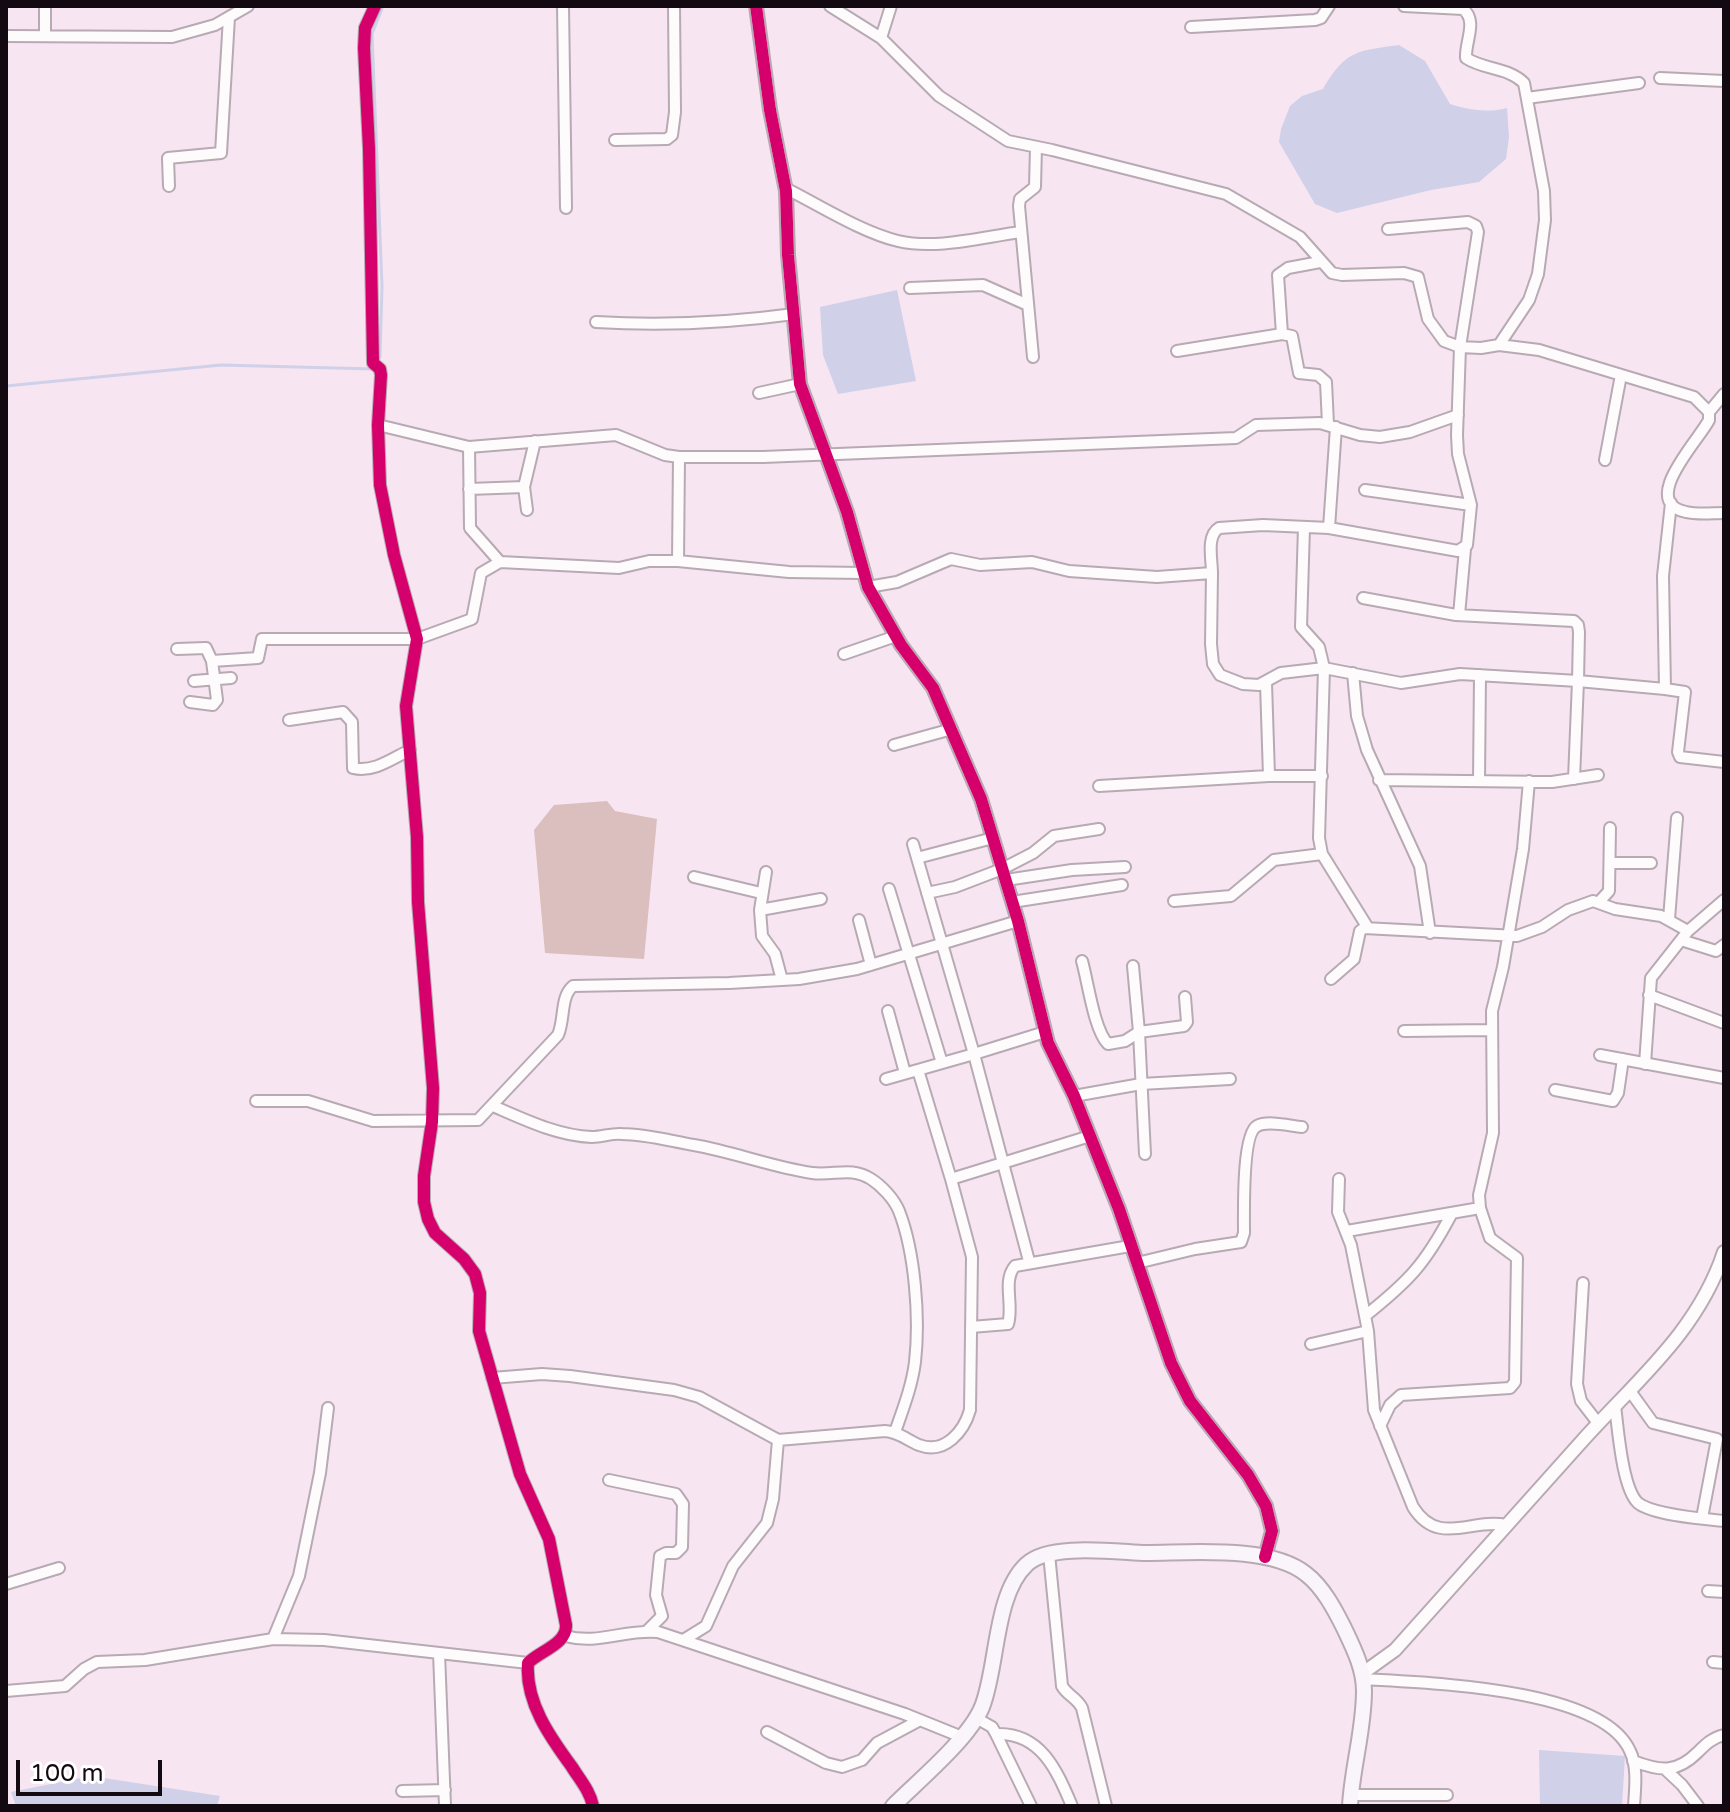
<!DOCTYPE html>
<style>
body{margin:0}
#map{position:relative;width:1730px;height:1812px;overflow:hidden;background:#f7e5f1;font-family:"Varela Round",sans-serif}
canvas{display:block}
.frame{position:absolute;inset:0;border:8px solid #130910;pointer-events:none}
.scale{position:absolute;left:16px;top:1760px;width:146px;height:36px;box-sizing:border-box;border:4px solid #130910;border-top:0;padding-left:10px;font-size:24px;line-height:28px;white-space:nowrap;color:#130910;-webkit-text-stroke:6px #fff;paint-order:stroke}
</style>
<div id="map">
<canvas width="1730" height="1812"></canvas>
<div class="frame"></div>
<div class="scale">100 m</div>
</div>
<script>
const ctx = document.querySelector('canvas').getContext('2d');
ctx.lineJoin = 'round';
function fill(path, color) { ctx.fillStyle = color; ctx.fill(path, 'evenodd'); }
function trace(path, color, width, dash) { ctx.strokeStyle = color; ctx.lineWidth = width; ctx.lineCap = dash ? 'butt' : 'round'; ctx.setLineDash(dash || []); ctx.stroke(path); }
fill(new Path2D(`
 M607,801l8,10 42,8 -13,140 -99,-6 -11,-123 20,-25z`), '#dabfbe');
fill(new Path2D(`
 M1399,45l26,16 25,43c19,6 37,9 57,4l2,29 -3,22 -27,23 -48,8 -94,23 -22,-9 -36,-62 2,-13 9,-23 12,-10 21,-7c23,-39 34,-38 76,-44z
 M897,290l19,91 -78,13 -15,-39 -3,-48z
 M1539,1750l86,6 -3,50h-82z
 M91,1776l129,20 -3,10h-201l-5,-14z`), '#d0d0e9');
trace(new Path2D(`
 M377,363l3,-6 2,-71 -10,-252 11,-28
 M6,386l215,-21 152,4`), '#d0d0e9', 3);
const minor = new Path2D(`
 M45,6v30
 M375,6l-10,22 -1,20 5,101 4,214 7,6 1,6 -3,50 2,60 14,70 23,84 -11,67 11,131 1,65 15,186 -1,34 -8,54v26l4,17 7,14 29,26 11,15 5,19 -1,38 41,143 29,65 17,86c1,19 -26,26 -38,38 -3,39 22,74 44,104 8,13 18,24 21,39
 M563,6l3,202
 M830,6l51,32 58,58 69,45 44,9 174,44 74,43 32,36 10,2 62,-2 14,4 10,42 16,22 16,6 21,1 18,-3 40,5 155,47 15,15v8c-10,20 -71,82 -23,92 12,3 26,1 38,1
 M1404,6l59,3c15,12 2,32 3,49 18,12 42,9 58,25l20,108 1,29 -7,54 -9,26 -30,45
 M1191,27l124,-7 6,-2 8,-12
 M6,36l166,1 43,-12 33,-19
 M881,38l10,-32
 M1660,78l64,3
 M1527,98l112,-15
 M615,140l52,-1 5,-4 3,-23 -1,-106
 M169,186l-1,-28 53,-5 8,-136
 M785,188c34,17 76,44 113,53 39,9 84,-4 123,-9
 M910,288l73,-3 45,20
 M596,322c67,4 132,1 198,-8
 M1282,334l10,2 7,37 19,2 8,7 2,42
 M1177,351l105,-17 -4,-59 10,-7 32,-6
 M1033,357l-14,-151 1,-7 15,-12 1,-40
 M759,393l41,-9
 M1709,412l15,-18
 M378,425l91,22 147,-12 49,20 14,2h84l473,-19 20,-13 64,-2 40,12 20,2 30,-5 48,-17
 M469,447l1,81 30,34
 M1605,460l16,-85
 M469,489l55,-2
 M1365,490l106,15
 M1671,503l-8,73 2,113 20,3 -7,60 2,5 44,5
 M527,510l-3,-23 11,-46
 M1329,528l7,-101
 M678,561l1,-104
 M1212,573l-1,71 2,20 7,11 23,9 16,1 22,-12 43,-5 -5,-21 -18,-20 3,-100
 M868,587l29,-5 54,-23 29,6 52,-3 37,9 88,6 55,-4c0,-14 -6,-37 7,-45l44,-3 66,3 129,23 9,-6 4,-40 -13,-51 -1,-19 3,-88 18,-115 -2,-6 -8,-4 -80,7
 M1363,598l93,17 118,6 4,4 1,7 -1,49 87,8
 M1459,615l6,-66
 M177,649l29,-1 6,13 46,-3 4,-19h155l55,-20 9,-46 19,-11 119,6 30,-7h29l111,11 74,1
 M844,654l52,-18
 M1353,673l4,43 10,34 53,116 10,67
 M194,681l37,-3
 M1266,683l3,93h53
 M190,702l23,3 4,-5 -5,-39
 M289,720l54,-8 9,10 1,46c21,5 40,-10 57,-18
 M894,745l58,-16
 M1379,780l173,2 46,-7
 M1479,781l1,-106
 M1099,786l170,-10
 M1322,854l46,74
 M917,858l76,-20
 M1610,863h41
 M766,872l-6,38 2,26 13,18 7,26
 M694,877l67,16
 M1006,880l66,-10 53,-3
 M889,889l53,174
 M927,893l28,-6 47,-18 31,-16 21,-17 45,-7
 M1174,901l57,-5 43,-36 48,-6 -3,-16 5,-170 77,15 59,-9 118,7 -4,98
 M1012,902l110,-17
 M1599,902l10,-11 1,-63
 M760,910l61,-11
 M1669,919l8,-101
 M859,920l12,45
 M1681,940l35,11 8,-6
 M1082,961c6,21 12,69 26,83l17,-3 14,-9 45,-6 3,-4 -2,-25
 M1133,966l6,66 6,122
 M1331,979l23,-20 6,-28 4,-3 153,8 25,-9 26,-17 25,-9 22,8 46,7 27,15
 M1649,995l75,28
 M888,1011l17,62
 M1404,1031l86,-1
 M1600,1055l124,23
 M1645,1064l6,-86 37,-47 36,-31
 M918,1070l33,109 139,-43
 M886,1079l88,-25 -61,-210
 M1555,1090l58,11 5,-8 5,-34
 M1074,1096l67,-12 89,-5
 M256,1101h52l65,20 105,-1 80,-85c7,-16 2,-38 15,-49l156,-3 70,-4 58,-10 161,-48
 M493,1106c30,13 65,30 99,31 10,0 20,-4 30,-3 24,0 48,7 72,11 40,7 78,22 118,28 22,3 39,-7 59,6 11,7 23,20 28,32 16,41 21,107 16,151 -3,24 -12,47 -20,70
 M1339,1179l-1,33 13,33 17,86 6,79 39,97c25,40 58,11 93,18
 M1347,1231l133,-23
 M1029,1261l-55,-207 71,-22
 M1137,1263l58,-14 46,-7 3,-9c0,-19 -2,-99 13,-107 11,-6 33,0 45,1
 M1583,1283l-6,101 4,17 17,22
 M1365,1316c44,-35 60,-52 86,-101
 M971,1327l37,-3c6,-19 -6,-43 7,-58l115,-20
 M1311,1344l57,-13
 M492,1378l50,-4 28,2 104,14 25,7 79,43 107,-9c14,1 22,9 34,14 26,10 45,-14 51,-35l2,-153 -21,-78
 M1630,1391l23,32 64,16 -15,79
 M1615,1406c3,22 7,82 23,97 15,12 66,16 86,18
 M1380,1426l10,-21 11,-10 109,-7 5,-6 2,-124 -27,-20 -10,-30 -1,-13 14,-62 -1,-122 11,-44 20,-118 6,-68
 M609,1480l67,14 7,10 -1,43 -6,6h-10l-6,3 -4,39 6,21 -15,15
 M1049,1554l13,132c5,9 15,12 20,22l24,98
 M6,1584l53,-16
 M1708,1591l16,1
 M565,1636c34,9 59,-7 93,-4l247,82 57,23
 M273,1639l26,-63 21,-103 8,-65
 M685,1639l21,-13 27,-60 34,-43 6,-24 5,-59
 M439,1653l6,153
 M1713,1662l11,1
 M1363,1679c62,4 239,8 267,72 8,16 5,38 4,55
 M6,1691l59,-5 19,-17 13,-7 48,-2 128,-21 51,1 204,23
 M976,1718l16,9 4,7 35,72
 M767,1732l59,31 16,4 20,-7 15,-17 43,-23
 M996,1734c45,-2 61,37 76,72
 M1633,1761c27,10 43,13 65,-9 8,-8 14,-14 26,-17
 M1666,1770l16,15 16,21
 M402,1791l43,-1
 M1351,1795h96`);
const tertiary = new Path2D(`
 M756,6l14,104 16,81 2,64 12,129 47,128 21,75 33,58 32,43 48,111 37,122 30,122 26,53 45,113 52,154 19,38 58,74 18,31 6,25 -7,26
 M1363,1673l32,-23c62,-70 125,-140 188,-210 54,-60 115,-109 141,-188`);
const secondary = new Path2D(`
 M893,1806c25,-25 76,-67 89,-99 16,-40 12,-113 45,-143 22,-21 89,-12 119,-11 45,0 124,-8 160,21 17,13 29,36 38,54 10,21 20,41 20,63 0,39 -12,77 -14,115`);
trace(minor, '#b7aab3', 14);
trace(tertiary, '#b7aab3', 16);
trace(secondary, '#b7aab3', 18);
trace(minor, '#fefbfd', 10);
trace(tertiary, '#fefbfd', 12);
trace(secondary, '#f9f5fa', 14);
trace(new Path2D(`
 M375,6l-10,22 -1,20 5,101 4,214 7,6 1,6 -3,50 2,60 14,70 23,84 -11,67 11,131 1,65 15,186 -1,34 -8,54v26l4,17 7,14 29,26 11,15 5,19 -1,38 41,143 29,65 17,86c1,19 -26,26 -38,38 -3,39 22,74 44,104 8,13 18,24 21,39
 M756,6l14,104 16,81 2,64 12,129 47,128 21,75 33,58 32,43 48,111 37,122 30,122 26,53 45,113 52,154 19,38 58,74 18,31 6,25 -7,26`), '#d6006c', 12);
</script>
